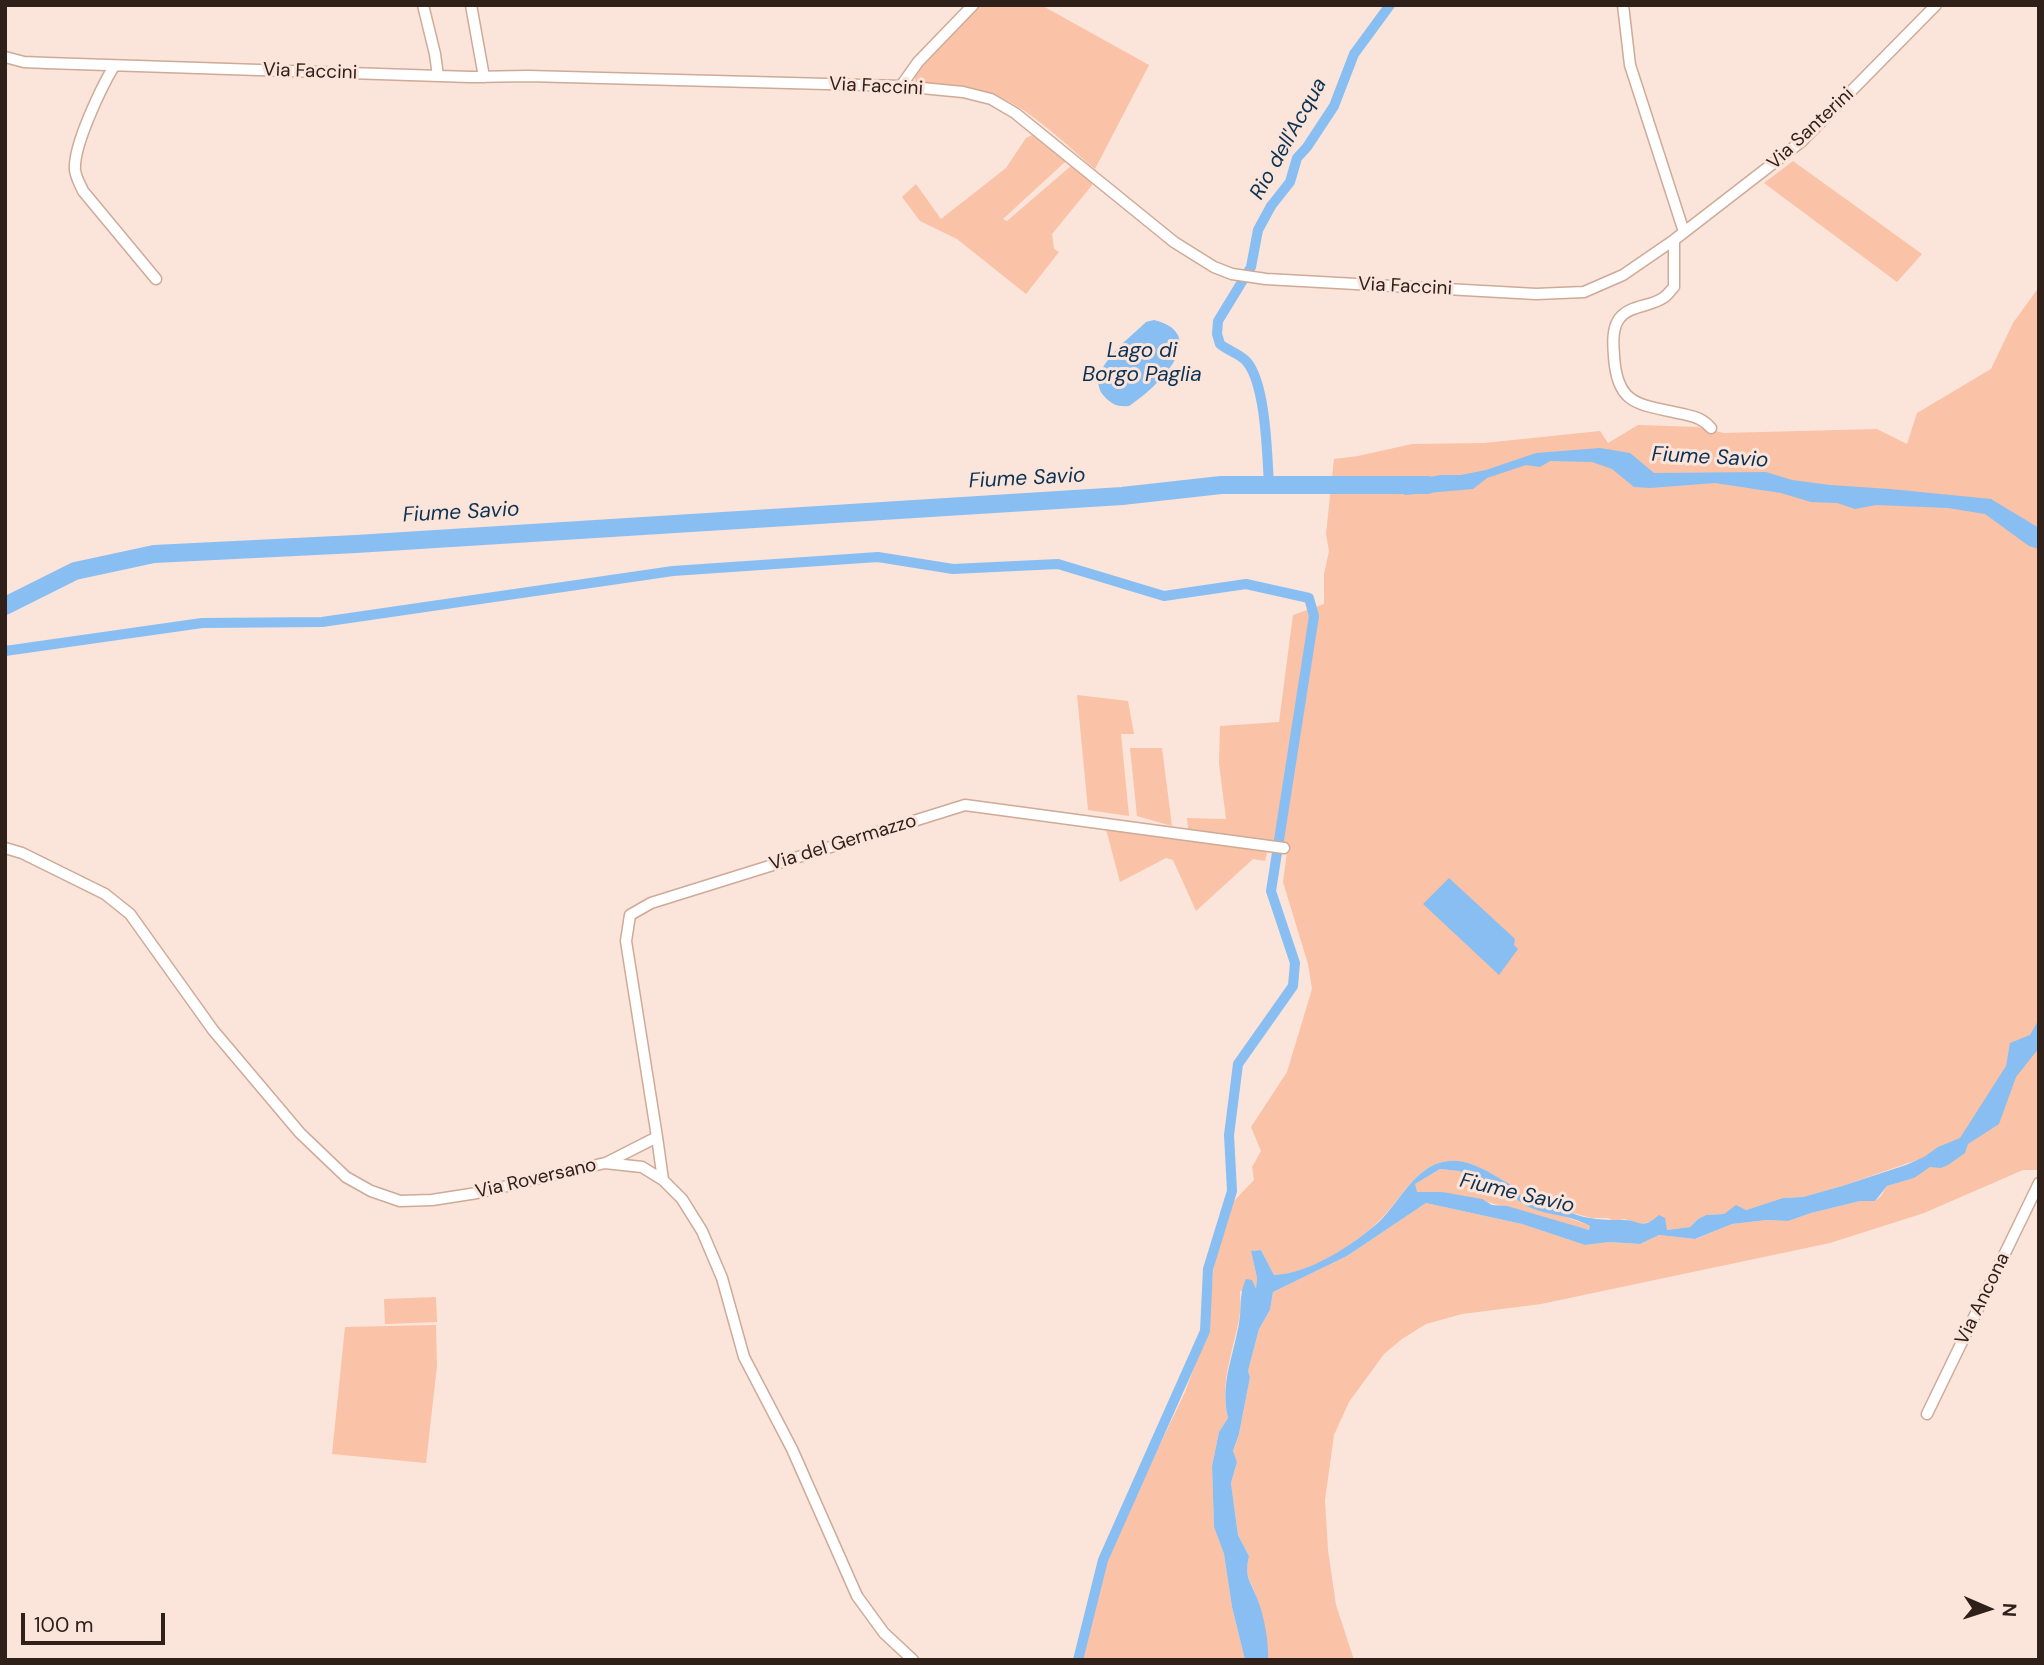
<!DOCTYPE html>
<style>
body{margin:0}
#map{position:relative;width:2044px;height:1665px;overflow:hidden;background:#fbe4d9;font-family:"DM Sans",sans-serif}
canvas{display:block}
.frame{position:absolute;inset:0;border:7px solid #2f211a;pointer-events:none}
.north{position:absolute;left:1953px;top:1574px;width:70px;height:70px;-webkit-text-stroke:5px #fbe4d9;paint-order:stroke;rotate:93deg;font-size:19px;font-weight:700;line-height:28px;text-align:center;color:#2f211a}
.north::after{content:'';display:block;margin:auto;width:24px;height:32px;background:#2f211a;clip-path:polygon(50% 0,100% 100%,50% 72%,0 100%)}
.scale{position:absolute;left:21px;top:1613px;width:144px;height:32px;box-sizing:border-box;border:4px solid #2f211a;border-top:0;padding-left:9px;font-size:21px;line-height:24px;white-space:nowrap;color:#2f211a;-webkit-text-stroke:5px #fbe4d9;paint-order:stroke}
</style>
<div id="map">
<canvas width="2044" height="1665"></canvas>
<div class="frame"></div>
<div class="north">N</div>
<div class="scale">100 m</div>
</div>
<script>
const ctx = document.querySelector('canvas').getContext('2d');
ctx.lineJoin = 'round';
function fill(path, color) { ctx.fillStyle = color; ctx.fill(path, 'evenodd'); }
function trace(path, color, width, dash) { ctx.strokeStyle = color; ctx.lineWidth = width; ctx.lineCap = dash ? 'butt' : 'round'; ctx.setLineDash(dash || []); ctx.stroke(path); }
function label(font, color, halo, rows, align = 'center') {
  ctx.font = font + ' "DM Sans",sans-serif'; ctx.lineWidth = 6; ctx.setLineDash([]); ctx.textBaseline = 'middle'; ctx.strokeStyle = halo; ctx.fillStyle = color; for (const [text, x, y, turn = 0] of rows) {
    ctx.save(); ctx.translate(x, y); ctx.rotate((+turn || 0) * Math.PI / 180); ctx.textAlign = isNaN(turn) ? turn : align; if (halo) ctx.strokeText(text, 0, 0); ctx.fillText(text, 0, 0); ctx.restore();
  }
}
fill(new Path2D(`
 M980,5h61l108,60 -54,104c-35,-29 -70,-67 -115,-79 -19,-5 -40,-5 -59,-6l-6,-4v-6z
 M1034,134l32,27 -63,58 4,2 65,-56 21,19 -41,50 2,15 5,3 -33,42 -69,-55 -37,-18 -18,-24 14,-13 25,35 65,-51 20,-30z
 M1793,161l129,93 -25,28 -133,-99z
 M2039,287v883h-16l-99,43 -94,30 -289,61 -79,10 -36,10 -24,15 -18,15 -35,48 -15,33 -9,65 3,50 8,55 18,55h-86v-9c-3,-17 -6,-35 -11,-52 -5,-19 -14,-21 -8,-43l-11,-21 -7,-52 6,-21 -4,-10 6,-18 11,-57 -2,-6 11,-42 11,-19 3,-18 74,-36 79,-53 96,21 63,21 24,-3 31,2 19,-9 37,4 36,-15 35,-4 21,1 23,-8 49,-12h15l6,-5 6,-10 27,-8 3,-18 -75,26 -39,11 -20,1 -37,12 -10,-4 -12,8 -18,1 -8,4 -8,8 -23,3 -15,-9 -13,4 -14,-6 -11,2 -6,-3h-17l-21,-6 -13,-8 -35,-7 -9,-5 -2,-7c-16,-8 -36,-23 -54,-24 -39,-3 -55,39 -79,61 -27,25 -66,51 -104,53l-13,-25 -10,1 6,27 -1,14 -16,-1c0,9 1,19 -1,28 -6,32 -20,67 -11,99l-9,14 -7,34 2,61 10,27 8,53 13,53h-164l24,-100 80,-168 23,-62 6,-67 19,-61 21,-22 -2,-13 9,-16 -10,-24 36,-55 25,-83 -4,-25 -25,-82 5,-38 -18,-4 -5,21 -12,-2 -57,52 -23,-51 -7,-2 -46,24 -14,-53 3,-3 80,10 -2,-18 39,1 -7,-56 1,-37 59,-4 14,-107 31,-11v-30l5,-23 -3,-17 8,-75 24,-3 54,-12 72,-1 116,-12 8,12 30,-18 60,2 26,6 153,-4 30,15 10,-31 74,-44 22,-46z
 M1077,695l51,6 6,33h-13l8,82 -41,-6z
 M1130,748h32l10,78 -35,-10z
 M1440,1169l19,2 33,14 11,-1 9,14 79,28 -2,4c-59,-12 -112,-39 -173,-38l-1,-8z
 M436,1297l1,25 -52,2 -1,-25z
 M436,1325l1,41 -11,97 -94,-9 13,-127z`), '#fac2a6');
fill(new Path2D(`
 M1154,320c60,15 0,70 -25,86 -11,1 -17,-1 -25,-10 -21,-24 25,-57 42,-74z
 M1600,448l30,5 24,20 112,-1 26,8 38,5 60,4 101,10 48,29v21l-10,-3 -44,-32 -37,-6 -72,-3 -21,4 -18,-6 -26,-1 -30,-9 -66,-10 -65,5 -16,-1 -22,-18 -20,-7 -42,-1 -10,6 -14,-2 -39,13 -14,11 -69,6 4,-18 10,2 23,-4h20l25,-5 50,-17z
 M1449,878l66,61 -1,6 4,4 -19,26 -76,-71z
 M2039,1019v29l-23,29 -17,47 -31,20 -3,9 -17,12 -7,3 -11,-1 -16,11 -27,8 -12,15h-15l-49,12 -23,8 -21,-1 -35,4 -37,15 -36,-4 -19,9 -31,-2 -24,3 -63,-21 -96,-21 -79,53 -74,36 -3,18 -11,19 -11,42 2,6 -11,57 -6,17 4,11 -6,21 7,52 11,21c-5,21 1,24 8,42 7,18 12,43 11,62h-23l-13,-53 -8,-53 -10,-27 -2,-61 7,-34 9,-14c-9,-36 8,-67 12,-102 1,-14 0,-24 6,-37l6,1 4,9 1,-11 -6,-27 10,-1 13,25c37,-2 77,-29 105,-53 23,-22 39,-64 78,-61 18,1 38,15 54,24l2,7c13,7 28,6 42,12 6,2 10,6 15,8 16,8 37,8 54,8 16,0 17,11 35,-5l6,3 2,12 23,-3 8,-8 8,-4 18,-1 12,-9 10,5 37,-12 20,-1 39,-11 64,-21 18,-8 14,-10 22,-9 46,-72 4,-23 20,-8zM1440,1169l19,2 33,14h11c27,36 54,23 87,41l-1,4 -82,-24 -15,-1 -10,-6 -40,-7h-25l-2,-8z`), '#89bef2');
trace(new Path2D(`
 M1269,485c-2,-31 -3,-100 -22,-123 -6,-8 -19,-11 -27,-18l-3,-10 1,-13 33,-54 7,-37 13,-24 19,-24 7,-24 10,-11 27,-41 20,-52 36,-49
 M5,651l197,-28 120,-1 351,-51 205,-14 75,12 105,-5 106,32 82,-12 63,14 5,18 -43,275 24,72 -2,23 -55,78 -9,71 3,56 -24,78 -3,62 -102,229 -25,100`), '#89bef2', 10);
trace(new Path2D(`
 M5,606l70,-35 79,-17 202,-10 766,-48 99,-11h207`), '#89bef2', 18);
const minor = new Path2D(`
 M423,5l12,49 3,22
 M471,5l13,72
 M1623,5l7,60 54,167
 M5,57l19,5 23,1 423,14 58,-1 373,10 62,6 28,7 24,14 159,129 40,25 18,7 34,5 270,15 48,-2 39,-17 51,-35 128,-99 134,-136
 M114,66c-13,22 -41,80 -39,104 1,8 5,14 8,21l73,88
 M901,86l17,-24 55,-57
 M1674,240v47c-4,4 -7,9 -11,11 -13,9 -34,7 -44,21 -7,10 -6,25 -5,37 3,51 26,48 69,58 12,3 19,4 28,14
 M5,848l17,5 83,41 25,20 83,116 87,103 46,44 25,14 29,10 32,-1 45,-7 128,-30 37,4 21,13 19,19 20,32 20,47 22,79 48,92 65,147 27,37 29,27
 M657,1137l6,43
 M606,1163l51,-26 -31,-196 4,-26 21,-12 314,-98 319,43
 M1927,1414l112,-231`);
trace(minor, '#ceaa98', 13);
trace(minor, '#fff', 10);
label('19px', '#2f211a', '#fbe4d9', [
 ["Via Faccini",310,72,2],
 ["Via Faccini",876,87,3],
 ["Via Santerini",1811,129,-43],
 ["Via Faccini",1405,287,3],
 ["Via del Germazzo",843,843,-17],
 ["Via Roversano",536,1179,-13],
 ["Via Ancona",1983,1299,-64]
]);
label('italic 21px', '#0b3254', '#fbe4d9', [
 ["Rio dell'Acqua",1289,139,-61],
 ["Lago di",1142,351],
 ["Borgo Paglia",1142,375],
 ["Fiume Savio",1710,458,3],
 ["Fiume Savio",1027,479,-3],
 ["Fiume Savio",461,513,-3],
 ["Fiume Savio",1517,1194,13]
]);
</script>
